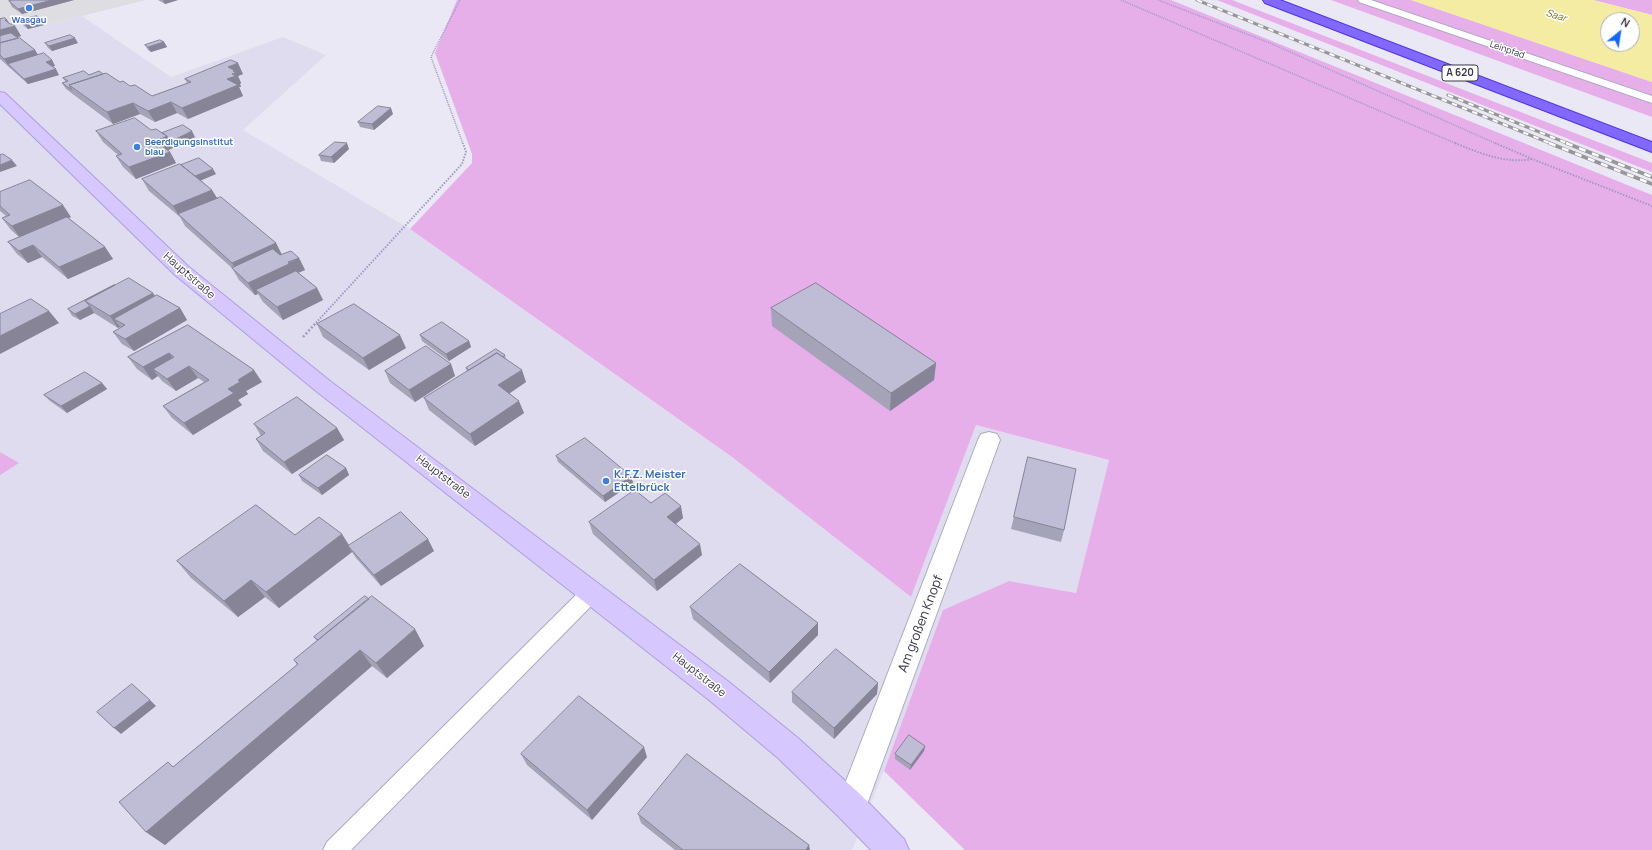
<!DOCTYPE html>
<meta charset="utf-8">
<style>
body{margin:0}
#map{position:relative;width:1652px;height:850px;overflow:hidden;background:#eae8f4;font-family:Manrope,sans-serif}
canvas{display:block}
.north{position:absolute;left:1600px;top:12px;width:40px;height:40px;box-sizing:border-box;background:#fff;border:1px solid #afafb6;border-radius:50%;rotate:30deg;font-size:11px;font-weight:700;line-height:16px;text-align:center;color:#383648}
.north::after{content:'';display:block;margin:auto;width:14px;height:18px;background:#1466ff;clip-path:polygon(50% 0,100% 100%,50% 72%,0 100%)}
</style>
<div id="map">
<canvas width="1652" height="850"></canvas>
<div class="north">N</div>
</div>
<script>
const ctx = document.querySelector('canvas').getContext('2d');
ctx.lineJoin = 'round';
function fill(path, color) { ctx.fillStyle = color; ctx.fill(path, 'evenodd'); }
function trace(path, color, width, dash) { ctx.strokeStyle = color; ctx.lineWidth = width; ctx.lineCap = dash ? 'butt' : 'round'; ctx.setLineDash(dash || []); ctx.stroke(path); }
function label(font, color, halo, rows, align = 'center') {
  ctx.font = font + ' Manrope,sans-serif'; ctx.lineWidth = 3; ctx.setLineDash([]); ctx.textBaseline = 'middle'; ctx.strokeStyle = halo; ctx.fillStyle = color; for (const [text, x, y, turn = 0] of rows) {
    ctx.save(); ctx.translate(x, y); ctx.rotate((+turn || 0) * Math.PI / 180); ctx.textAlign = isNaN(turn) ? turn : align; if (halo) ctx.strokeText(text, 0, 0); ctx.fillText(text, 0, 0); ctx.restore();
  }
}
fill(new Path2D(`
 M82,16l89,61 112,-40 43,18 -83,75 167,99 322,228 179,140 65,-172 133,35 -33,133 -67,-12 -66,29 -59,161 -32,79h-852v-819l20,-6 6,5z`), '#e0dcf0');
fill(new Path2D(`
 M457,0h714l481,195v655h-687l-81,-79 59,-161 66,-29 67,12 33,-133 -133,-35 -65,172 -179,-140 -322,-228 62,-66v-9l-37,-101z
 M1217,0h15l420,163v9z
 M1331,0h80l241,82v35z
 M1593,0h59v15z
 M0,452l19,11 -19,12z`), '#e7afea');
fill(new Path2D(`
 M0,0h146l-120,30 -6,-5 -20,6z`), '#dddde2');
fill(new Path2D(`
 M1411,0h182l59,15v67zM1608,20h24v24h-24z`), '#f3eca2');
const service = new Path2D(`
 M1358,0h13l281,96v7l-293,-101z
 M592,584l7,2 2,6 -2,6 -248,252h-28l4,-8 258,-256z`);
const minor = new Path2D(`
 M989,432l8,2 3,6 -134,367 -4,11 -11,4 -11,-4 -4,-11 142,-367 3,-6z`);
const secondary = new Path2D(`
 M0,92l5,1 184,174 141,114 399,301 69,56 64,58 42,43 5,11h-38l-31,-32 -62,-60 -69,-58 -393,-309 -141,-116 -175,-171z`);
const motorway = new Path2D(`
 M1263,0h17l372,142v10l-387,-149z`);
trace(service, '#aeaac0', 2);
trace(minor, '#aeaac0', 2);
trace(secondary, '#ae9ee2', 2);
trace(motorway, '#4b33e3', 2);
trace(new Path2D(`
 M460,0l-29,57 32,87
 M1121,0l336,144
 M1158,0l112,43 227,101`), '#a09ac3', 1.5, [1, 1]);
trace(new Path2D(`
 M1455,143c24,10 51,21 77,16
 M1495,143l37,16 120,47
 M314,325l148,-161 4,-12 -3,-9`), '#a09ac3', 2, [1.5, 1.5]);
trace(new Path2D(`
 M303,337l12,-13`), '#a09ac3', 2.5, [2, 2]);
fill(service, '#fff');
fill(minor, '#fff');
fill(secondary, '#d6c7ff');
fill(motorway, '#8268ff');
const railFar1 = new Path2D(`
 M1197,0l355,144
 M1448,95l121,49`);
const rail = new Path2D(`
 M1549,143l103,41
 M1566,143l86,34`);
trace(railFar1, '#979797', 3);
trace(rail, '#979797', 3.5);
trace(railFar1, '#fff', 2, [5.5]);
trace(rail, '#fff', 2.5, [7]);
fill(new Path2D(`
 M11,0h63l-52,14 -10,-7 -3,-6h2z
 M158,0h20l-13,4z
 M0,19l7,1 3,4 5,2 6,10 -4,2 18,12 3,5 14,5 3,6 -3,1 7,8 -31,9 -28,-25z
 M20,20l24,5 -16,4 -5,-4z
 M164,42l3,5 -16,5 -3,-2 -3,-5z
 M45,43h33l-26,8 -4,-3z
 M103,74l17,8 32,14 35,-13 -2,-4 58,-5 -5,2 3,7 -1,1 1,3h-2l4,9 -55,23 -11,-6 -22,9 -15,-8 -27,10 -47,-35 -4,-6 4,-1 -3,-4z
 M393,114l-19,16 -14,-3 -2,-5z
 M96,131l66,2 33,4 -28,13 3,2 6,11 -40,16 -13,-12 -7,-11 2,-1 -15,-13z
 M349,149l-15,14 -13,-2 -2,-6z
 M216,174l-15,6 16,18 59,45 6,12 17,3 6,12 -7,3 19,15 6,12 -40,20 -20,-18 -5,-8 -3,1 -16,-15 -7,-12 -47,-42 -5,-9 -31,-26 -7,-12z
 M0,192l71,25 -3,1 37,29 8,12 -45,20 -26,-22 -14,6 -11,-9 -9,-12 11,-5 -8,-7 -9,-12 4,-2 -6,-5z
 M114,285l42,11 24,12 7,12 -53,31 -12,-7 -9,-12 8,-4 -1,-1 -2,1 -24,-15 -14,7 -8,-4 -4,-7z
 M771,308l165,55 -2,17 -44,31 -118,-85z
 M317,324l89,24 -37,22 -46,-33z
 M188,325l74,57 -16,9 2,3 -10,6 4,5 -49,30 -21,-17 -9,-12 41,-24 -6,-4 -22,13 -14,-10 -4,-5 -6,4 -15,-11 -9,-12z
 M420,335l49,6 2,6 -22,14 -27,-20z
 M505,355l1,4 20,23 -17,11 15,20 -49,33 -46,-36 -5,-12 43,-26 -1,-4z
 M451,364l4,12 -40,26 -25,-19 -5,-12z
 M102,383l5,6 -40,24 -17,-12 -6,-6z
 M254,424l83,4 7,12 -52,34 -29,-23 -7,-12 5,-3z
 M556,456l75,20 2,7 -28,19 -47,-40z
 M1028,457l36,73 -3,12 -50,-13z
 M346,468l3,7 -27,20 -20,-14 -3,-6z
 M651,503l32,15 -7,6 26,31 -45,36 -64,-57 -4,-12z
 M295,535l54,11 85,5 -53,35 -25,-28 -4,-6 -73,56 -14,-11 -27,20 -47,-39 -14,-17z
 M690,607l128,28 -48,48 -77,-64z
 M314,637l110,9 -37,32 -15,-12 -207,179 -19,-13 27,-65 124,-102 -3,-5 23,-19z
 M878,683l-1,11 -43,45 -42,-37v-10z
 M925,746l-1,5 -14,19 -15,-11v-5z
 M521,754l126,3 -55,63 -65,-55z
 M638,814l172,36h-135l-34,-27z`), '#a4a3b8');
fill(new Path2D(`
 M52,0h22l-52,14 -4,-5z
 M163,0h15l-13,4z
 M41,19l3,6 -16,4 -3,-5z
 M5,20h2l5,7 3,-1 6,10 -21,6v-12z
 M75,38l3,5 -26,8 -3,-5z
 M164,42l3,5 -16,5 -3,-5z
 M35,50l6,10 -33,4 3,5 -7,-10z
 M52,60l3,6 -5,1 -4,-5z
 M238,63l5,11 -5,2 3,7 -1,1 1,3h-2l4,9 -55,23 -6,-11 46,-41z
 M56,69l3,6 -31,9 -4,-5z
 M171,102l6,11 -22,9 -7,-11z
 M133,103l7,11 -27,10 -6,-12z
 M391,108l2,6 -19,16 -2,-6z
 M192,131l3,6 -22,11 -3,-6z
 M167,136l6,12 -11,5 -6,-12z
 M347,143l2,6 -15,14 -3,-6z
 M170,152l6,11 -40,16 -7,-12z
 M12,160l5,6 -17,6v-7z
 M213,169l3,5 -21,9 -3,-6z
 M212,190l7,11 -41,13 2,3 -7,-11z
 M63,205l8,12 -51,21 -8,-12z
 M276,243l6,12 -43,20 -7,-12z
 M33,245l9,12 -14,6 -9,-12z
 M105,247l8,12 -45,20 -9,-12z
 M299,258l6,12 -49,20 2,4 -3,1 -7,-12z
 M317,288l6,12 -40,20 -6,-13z
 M153,293l8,12 -47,14 6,8 -2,1 -8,-12z
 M90,306l4,7 -14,7 -5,-6z
 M180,308l7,12 -53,31 -9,-12z
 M49,311l10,12 -59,31v-18z
 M400,335l6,13 -37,22 -6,-12z
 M469,341l2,6 -22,14 -3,-7z
 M169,353l8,12 -24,4 5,7 -6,4 -9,-13z
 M936,363l-2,17 -44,31 1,-18z
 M451,364l4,12 -40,26 -6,-12z
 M189,366l9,12 -22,13 -9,-12z
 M254,370l8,12 -16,9 2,3 -10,6 4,5 -49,30 -9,-12 44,-34 10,-9z
 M522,370l4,12 -23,16 -5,-13z
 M102,383l5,6 -40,24 -6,-7z
 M519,401l5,12 -49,33 -5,-12z
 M337,428l7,12 -52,34 -8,-12z
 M346,468l3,7 -27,20 -4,-7z
 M631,476l2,7 -28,19 -2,-6z
 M681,506l2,12 -14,11 -2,-12z
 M342,534l10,16 -4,-4 4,6 -73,56 -13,-16z
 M428,539l6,12 -53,35 -7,-11z
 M700,544l2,11 -45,36 -3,-11z
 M251,580l14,17 -27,20 -14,-16z
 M818,623v12l-48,48 -1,-11z
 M415,629l9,17 -37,32 -11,-15z
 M360,650l12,16 -207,179 -19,-13z
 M878,683l-1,11 -43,45v-11z
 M150,700l6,6 -35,28 -7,-6z
 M925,746l-1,5 -14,19 1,-5z
 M644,747l3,10 -55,63 -5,-10z
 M809,845l1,5h-4z`), '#868496');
const building = new Path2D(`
 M13,0h39l-34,9 -9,-8z
 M37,16l4,3 -16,5 -5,-4z
 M5,18l2,2h-2l5,4h3l2,2 -15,4v-11z
 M11,33l7,5 -18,5v-7z
 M70,35l5,3 -26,8 -4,-3z
 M20,38l15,12 -31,9 -4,-4v-12z
 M160,40l4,2 -16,5 -3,-2z
 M44,53l8,7 -6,2 10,7 -32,10 -16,-15z
 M231,60l7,3 -10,4 6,3 -1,1 3,2 -4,1 4,2 -9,3 11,6 -56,23 -11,-6 -23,9 -15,-8 -26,9 -38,-27 37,-12 14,9 3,-1 7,5 5,-1 17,11 39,-14 -6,-3z
 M84,71l5,4 10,-4 4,3 -34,11 3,5 -10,-7 6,-2 -5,-3z
 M378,106l13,2 -19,16 -14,-2z
 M135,118l16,12 5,-1 11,7 -11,5 14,11 -41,15 -13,-11 6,-2 -26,-23z
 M183,125l9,6 -22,11 -3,-6 -5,-3z
 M335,142l12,1 -16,14 -12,-2z
 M3,154l9,6 -12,5v-10z
 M199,158l14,11 -18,7 -14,-11z
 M180,164l32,26 -39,16 -31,-27z
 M30,180l33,25 -51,21 -10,-8 8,-3 -10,-9v-14z
 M221,197l55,46 -44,20 -54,-49z
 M67,217l38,30 -46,20 -26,-22 -14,6 -11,-9z
 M273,249l7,6 11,-4 8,7 -11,4 1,2 -41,19 -16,-15z
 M296,271l21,17 -40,19 -21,-17z
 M129,278l24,15 -43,23 -25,-15z
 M816,283l120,80 -45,30 -120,-85z
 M114,285h1l-30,16 5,5 -15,8 -7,-5z
 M157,295l23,13 -55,31 -12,-7 12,-7 -11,-6z
 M31,299l18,12 -49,25v-22z
 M354,304l46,31 -37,23 -46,-34z
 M442,322l27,19 -23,13 -26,-19z
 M188,325l66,45 -16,10 2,2 -12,7 6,4 -50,30 -21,-17 46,-26 -20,-14 -22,13 -14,-10 21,-12 -5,-4 -26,14 -15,-10z
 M426,346l25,18 -42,26 -24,-19z
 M496,349l9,6 -2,2 -6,-4 -28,17 -3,-2z
 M497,353l25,17 -24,15 21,16 -49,33 -46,-36z
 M85,372l17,11 -41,23 -17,-11z
 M297,397l40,31 -53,34 -28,-23 9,-6 -11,-9z
 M585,438l46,38 -28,20 -47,-40z
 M327,455l19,13 -28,20 -19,-13z
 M1028,457l48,12 -12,61 -50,-13z
 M635,490l16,13 14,-10 16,13 -14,11 33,27 -46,36 -65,-58z
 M256,505l39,30 24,-18 23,17 -76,58 -15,-12 -27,21 -47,-40z
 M401,512l27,27 -54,36 -26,-29z
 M740,564l78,59 -49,49 -79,-65z
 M365,596l4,3 -51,41 -4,-3z
 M372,596l43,33 -39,34 -16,-13 -214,182 -27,-30 49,-40 5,5 125,-103 -4,-4z
 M836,649l42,34 -44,45 -42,-36z
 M132,684l18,16 -36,28 -17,-16z
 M579,696l65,51 -57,63 -66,-56z
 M909,735l16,11 -14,19 -16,-11z
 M687,754l122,91 -3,5h-123l-45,-36z`);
fill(building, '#bfbdd6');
trace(building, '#868496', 1);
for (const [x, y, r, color] of [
 [29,8,4,"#3f7fe0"],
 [137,147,4,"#3f7fe0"],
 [606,481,4,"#3f7fe0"]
]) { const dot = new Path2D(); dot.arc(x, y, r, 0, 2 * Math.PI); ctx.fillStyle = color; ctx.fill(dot); trace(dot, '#fff', 1.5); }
label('bold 9px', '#366cbe', '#fff', [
 ["Wasgau",29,20],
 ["Beerdigungsinstitut",145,142,"left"],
 ["blau",145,152,"left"]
]);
label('9px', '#383648', '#fff', [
 ["Leinpfad",1507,50,19]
]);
label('italic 10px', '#7e7722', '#fff', [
 ["Saar",1556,16,17]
]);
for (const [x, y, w] of [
 [1460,73,36]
]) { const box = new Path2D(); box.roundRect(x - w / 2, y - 8, w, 16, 3); ctx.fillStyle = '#fff'; ctx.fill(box); trace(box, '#383648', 1); }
label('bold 10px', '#383648', null, [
 ["A 620",1460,73]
]);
label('11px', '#383648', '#fff', [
 ["Hauptstraße",189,276,41],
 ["Hauptstraße",443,477,37],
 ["Hauptstraße",699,675,38]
]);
label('bold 11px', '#366cbe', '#fff', [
 ["K.F.Z. Meister",614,475],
 ["Ettelbrück",614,488]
], 'left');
label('13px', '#383648', '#fff', [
 ["Am großen Knopf",921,624,-69]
]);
</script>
